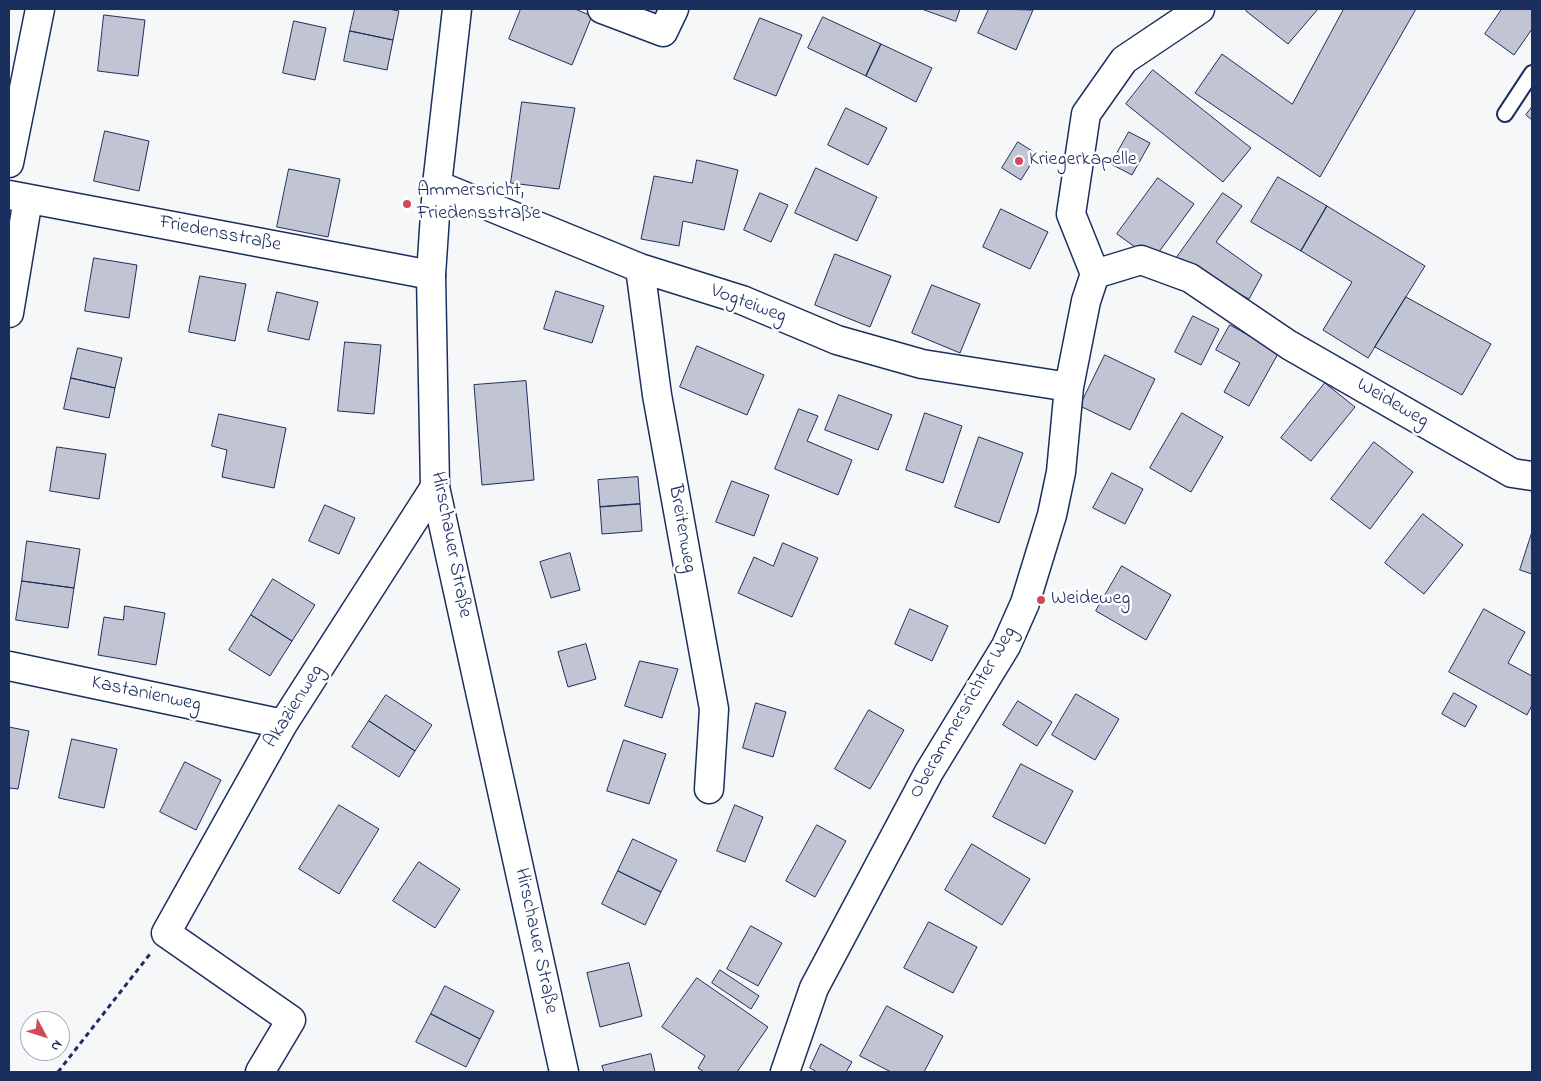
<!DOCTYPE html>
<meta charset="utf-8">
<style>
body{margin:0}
#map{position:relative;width:1541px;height:1081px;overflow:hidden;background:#f6f7f9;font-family:"Indie Flower",sans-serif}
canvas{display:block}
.frame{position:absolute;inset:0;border:10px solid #1b2f5e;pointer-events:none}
.north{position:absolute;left:20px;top:1011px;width:50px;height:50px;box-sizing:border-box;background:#fff;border:1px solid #a4acbf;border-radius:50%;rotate:130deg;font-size:14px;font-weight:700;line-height:20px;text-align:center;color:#1b2f5e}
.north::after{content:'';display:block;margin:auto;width:18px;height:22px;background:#d1495b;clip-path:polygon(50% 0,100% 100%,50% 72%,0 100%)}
</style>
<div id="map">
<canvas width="1541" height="1081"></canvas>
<div class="frame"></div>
<div class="north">N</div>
</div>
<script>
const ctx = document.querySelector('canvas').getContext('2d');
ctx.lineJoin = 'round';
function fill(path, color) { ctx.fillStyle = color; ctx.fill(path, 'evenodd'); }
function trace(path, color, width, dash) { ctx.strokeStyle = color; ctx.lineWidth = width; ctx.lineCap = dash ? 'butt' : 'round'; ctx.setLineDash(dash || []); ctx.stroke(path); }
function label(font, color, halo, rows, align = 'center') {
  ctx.font = font + ' "Indie Flower",sans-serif'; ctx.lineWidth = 5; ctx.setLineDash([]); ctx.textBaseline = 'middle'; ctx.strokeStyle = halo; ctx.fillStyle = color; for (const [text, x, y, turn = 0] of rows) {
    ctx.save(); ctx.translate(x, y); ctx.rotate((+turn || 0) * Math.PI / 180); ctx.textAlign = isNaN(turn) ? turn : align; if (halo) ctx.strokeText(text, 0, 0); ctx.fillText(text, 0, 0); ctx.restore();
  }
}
const building = new Path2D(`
 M355,9h33l11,2 -6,29 -43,-9z
 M521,9h54l17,7 -20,49 -63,-26z
 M633,9h28l-5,10z
 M922,9h38l-4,12z
 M989,9l44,1 -17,40 -38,-17z
 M1248,9h70l-30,35 -42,-33z
 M1344,9h72l-96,168 -125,-84 27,-39 70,50z
 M1502,9h30v20l-18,26 -29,-21z
 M104,15l41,5 -7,56 -40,-5z
 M823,17l58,27 -15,32 -58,-28z
 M760,18l42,17 -26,61 -42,-17z
 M294,21l32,7 -11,52 -32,-7z
 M350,31l43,9 -6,30 -43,-9z
 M881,44l51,24 -16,34 -50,-26z
 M1153,70l98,78 -28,34 -97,-78z
 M522,102l53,6 -16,81 -48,-6z
 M1532,107v13l-6,-5z
 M846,108l41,20 -19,37 -40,-20z
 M105,131l44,10 -10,50 -45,-10z
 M1129,132l21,11 -18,32 -21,-11z
 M1018,142l19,12 -16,26 -19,-12z
 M697,160l41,10 -14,60 -41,-9 -4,25 -38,-7 13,-63 38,7z
 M816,168l61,29 -20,44 -62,-28z
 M289,169l51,10 -12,58 -51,-10z
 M1278,177l49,29 -26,45 -50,-29z
 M1158,178l36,26 -41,56 -36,-26z
 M760,193l28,12 -17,37 -27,-12z
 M1223,193l19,13 -26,36 46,33 -13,24 -74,-39z
 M1327,206l98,60 -57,92 -45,-28 29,-48 -51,-31z
 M1001,209l47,23 -18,37 -47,-22z
 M835,254l56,22 -21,51 -55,-22z
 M94,258l43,7 -8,53 -44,-7z
 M200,276l46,8 -11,57 -46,-9z
 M932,285l48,19 -20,49 -48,-20z
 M556,291l48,15 -12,37 -48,-14z
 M277,292l41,10 -9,38 -41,-9z
 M1406,297l85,47 -29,51 -87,-48z
 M1193,316l26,13 -18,36 -26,-13z
 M1230,325l49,27 -30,54 -25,-14 16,-29 -24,-13z
 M345,342l36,3 -7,69 -36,-3z
 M697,346l67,29 -17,40 -67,-28z
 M78,348l44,10 -7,30 -44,-10z
 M1105,355l50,24 -25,51 -50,-24z
 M71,378l44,10 -6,30 -45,-9z
 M526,381l8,99 -52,5 -8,-100z
 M1325,383l30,24 -44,54 -30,-23z
 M839,395l53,20 -14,35 -53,-20z
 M799,409l19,7 -11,25 45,19 -14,35 -63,-26z
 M925,413l37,13 -19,57 -37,-13z
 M1182,413l41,24 -32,55 -41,-24z
 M219,414l67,14 -12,60 -52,-11 5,-27 -15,-4z
 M979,437l44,16 -24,70 -44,-16z
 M1374,442l39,30 -43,57 -39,-30z
 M57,447l49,7 -7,45 -49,-8z
 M1112,473l31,16 -18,35 -32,-16z
 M638,477l2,27 -40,3 -2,-27z
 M732,481l37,14 -15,41 -38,-14z
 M640,504l2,27 -40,3 -2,-27z
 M325,505l30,13 -16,36 -30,-13z
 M1423,514l40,31 -39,49 -39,-31z
 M1532,532v42l-12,-4z
 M27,541l53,8 -6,39 -52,-7z
 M783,543l35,15 -26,59 -54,-24 16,-36 19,9z
 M570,553l10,37 -29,8 -11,-36z
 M1122,566l49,29 -25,45 -50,-29z
 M273,579l42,26 -23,36 -41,-26z
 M22,581l52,7 -6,40 -52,-8z
 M125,606l40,7 -9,52 -58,-10 6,-38 19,3z
 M910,609l38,17 -16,35 -37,-17z
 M1484,609l41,23 -17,31 24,13v29l-5,10 -78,-43z
 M251,615l41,26 -22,35 -41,-26z
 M586,644l10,35 -28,8 -10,-35z
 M640,661l38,8 -16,49 -37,-12z
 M1454,693l23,13 -12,21 -23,-13z
 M1076,694l43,25 -24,41 -43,-25z
 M386,695l46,30 -17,26 -46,-30z
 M1018,701l34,21 -15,24 -34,-21z
 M756,703l30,9 -13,45 -30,-9z
 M869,710l35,20 -34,59 -35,-20z
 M369,721l46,30 -16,26 -47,-30z
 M9,727l20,4 -11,58 -9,-1z
 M72,739l45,10 -13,59 -45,-10z
 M624,740l42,14 -17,50 -42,-13z
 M185,762l36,18 -25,50 -36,-18z
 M1021,764l52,27 -28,53 -52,-27z
 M339,805l40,24 -40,65 -40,-25z
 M735,805l28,12 -18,45 -28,-11z
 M817,825l29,16 -31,56 -29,-16z
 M633,839l44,21 -16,32 -43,-21z
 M972,844l58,35 -28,46 -57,-35z
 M419,862l41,27 -25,39 -42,-27z
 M618,871l43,21 -16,33 -43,-21z
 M929,922l48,25 -24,46 -49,-25z
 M751,926l31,17 -24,43 -31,-17z
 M629,963l13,53 -42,11 -13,-54z
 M720,970l39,26 -8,13 -39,-26z
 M697,978l71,49 -31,45h-33l-6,-4 7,-12 -43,-29z
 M445,986l49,25 -14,28 -49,-25z
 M887,1006l56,30 -19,36h-33l-31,-16z
 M431,1014l49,25 -14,28 -50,-25z
 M821,1044l31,18 -6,10h-29l-7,-4z
 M651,1054l4,18h-51l-2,-6z`);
fill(building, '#c0c4d3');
trace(building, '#1b2f5e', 1);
const service = new Path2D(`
 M1505,114l27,-41`);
const minor = new Path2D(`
 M602,9l61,23 11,-23
 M9,163l31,-154
 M437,185l203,83 102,32 95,40 85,24 147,23
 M9,195l422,80
 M640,268l17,127 57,314 -5,80
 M1095,274l46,-14 49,18 99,67 223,128 20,3
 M1095,274l-24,-60 15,-100 38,-54 76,-51
 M9,313l19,-114
 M9,666l274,58
 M260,1072l31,-52 -125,-87 117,-209 152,-237
 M785,1072l29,-84 115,-216 77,-126 19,-43 27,-88 9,-43 8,-85 17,-86 9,-27`);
const tertiary = new Path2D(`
 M457,9l-20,176 -6,90 4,212 129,585`);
trace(service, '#1b2f5e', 18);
trace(minor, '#1b2f5e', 31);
trace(tertiary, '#1b2f5e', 31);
trace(new Path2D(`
 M58,1072l92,-118`), '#1b2f5e', 3, [5, 4]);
trace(service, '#fff', 14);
trace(minor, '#fff', 28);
trace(tertiary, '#fff', 28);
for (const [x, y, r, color] of [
 [1019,161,5,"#d1495b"],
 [407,204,5,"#d1495b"],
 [1041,600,5,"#d1495b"]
]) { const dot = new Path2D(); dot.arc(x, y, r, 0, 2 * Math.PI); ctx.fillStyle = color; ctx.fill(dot); trace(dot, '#fff', 2); }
label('20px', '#1b2f5e', '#fff', [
 ["Kriegerkapelle",1029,161],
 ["Ammersricht,",417,192],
 ["Friedensstraße",417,215],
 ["Weideweg",1051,600]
], 'left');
label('20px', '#1b2f5e', '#fff', [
 ["Friedensstraße",220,235,11],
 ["Vogteiweg",748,305,20],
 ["Weideweg",1392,404,30],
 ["Breitenweg",681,529,80],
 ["Hirschauer Straße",450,545,79],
 ["Kastanienweg",146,695,12],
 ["Akazienweg",295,707,-58],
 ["Oberammersrichter Weg",964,713,-60],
 ["Hirschauer Straße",535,941,78]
]);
</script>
